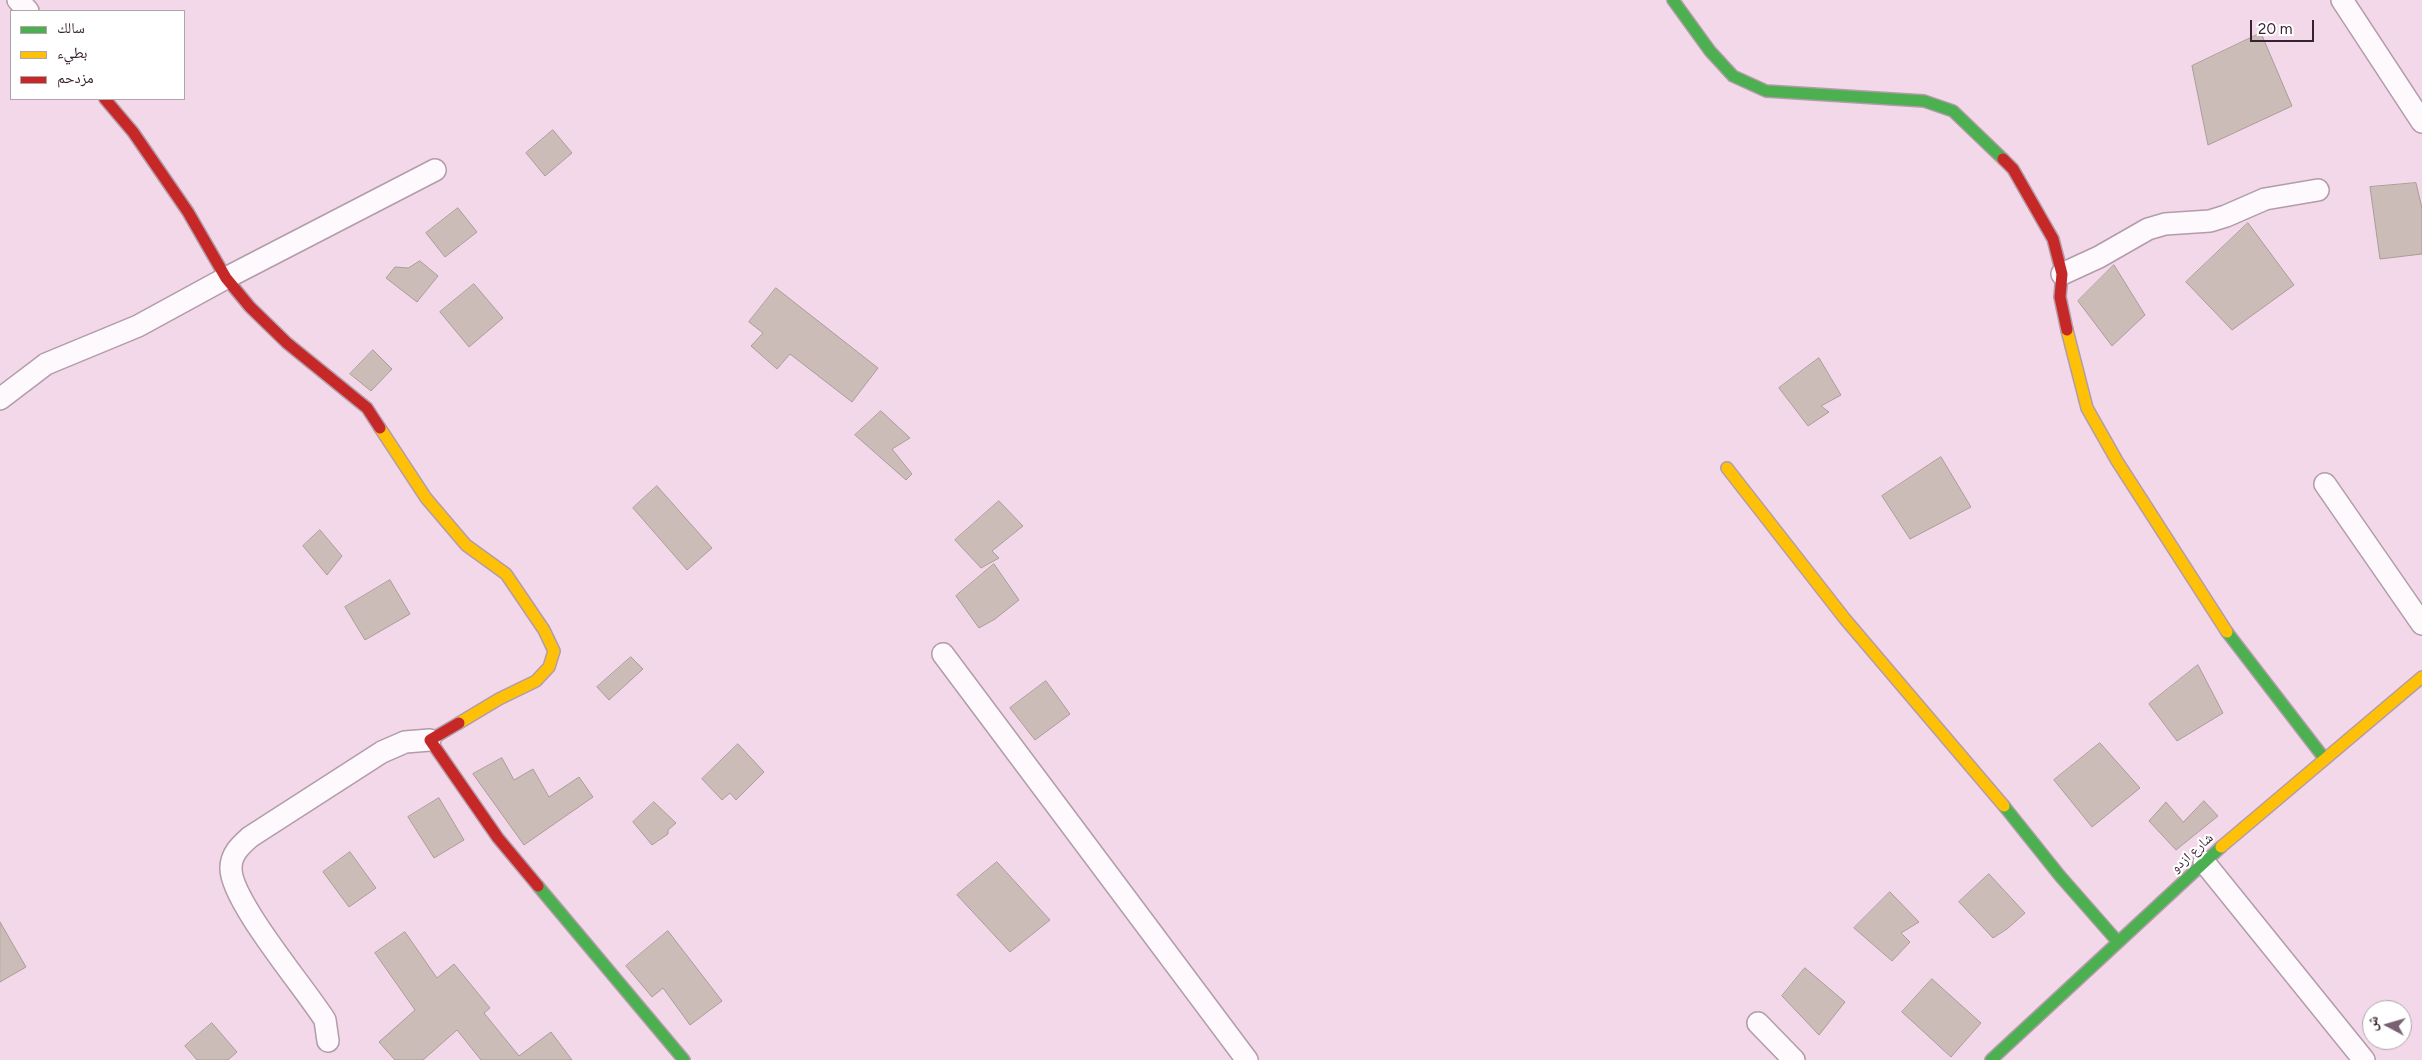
<!DOCTYPE html>
<meta charset="utf-8">
<style>
body{margin:0}
#map{position:relative;width:2422px;height:1060px;overflow:hidden;background:#f3d8e9;font-family:Figtree,"Noto Naskh Arabic",sans-serif}
canvas{display:block}
.legend{position:absolute;left:10px;top:10px;width:175px;height:90px;box-sizing:border-box;background:#fff;border:1px solid #afa6ac;margin:0;padding:6px 9px;list-style:none;font-size:15px;color:#382130}
.legend li{display:flex;align-items:center;gap:10px;height:25px}
.legend b{width:25px;border:1px solid #afa6ac}
.north{position:absolute;left:2362px;top:1000px;width:50px;height:50px;box-sizing:border-box;background:#fff;border:1px solid #afa6ac;border-radius:50%;rotate:276deg;font-size:14px;font-weight:700;line-height:20px;text-align:center;color:#382130}
.north::after{content:'';display:block;margin:auto;width:18px;height:22px;background:#796171;clip-path:polygon(50% 0,100% 100%,50% 72%,0 100%)}
.scale{position:absolute;left:2250px;top:20px;width:64px;height:22px;box-sizing:border-box;border:2px solid #382130;border-top:0;padding-left:6px;font-size:15px;line-height:18px;white-space:nowrap;color:#382130;-webkit-text-stroke:4px #fff;paint-order:stroke}
</style>
<div id="map">
<canvas width="2422" height="1060"></canvas>
<ul class="legend">
<li><b style="height:6px;background:#4caf50"></b>سالك</li>
<li><b style="height:6px;background:#ffc107"></b>بطيء</li>
<li><b style="height:6px;background:#c62828"></b>مزدحم</li>
</ul>
<div class="north">ش</div>
<div class="scale">20 m</div>
</div>
<script>
const ctx = document.querySelector('canvas').getContext('2d');
ctx.lineJoin = 'round';
function fill(path, color) { ctx.fillStyle = color; ctx.fill(path, 'evenodd'); }
function trace(path, color, width, dash) { ctx.strokeStyle = color; ctx.lineWidth = width; ctx.lineCap = dash ? 'butt' : 'round'; ctx.setLineDash(dash || []); ctx.stroke(path); }
function label(font, color, halo, rows, align = 'center') {
  ctx.font = font + ' Figtree,"Noto Naskh Arabic",sans-serif'; ctx.lineWidth = 4.5; ctx.setLineDash([]); ctx.textBaseline = 'middle'; ctx.strokeStyle = halo; ctx.fillStyle = color; for (const [text, x, y, turn = 0] of rows) {
    ctx.save(); ctx.translate(x, y); ctx.rotate((+turn || 0) * Math.PI / 180); ctx.textAlign = isNaN(turn) ? turn : align; if (halo) ctx.strokeText(text, 0, 0); ctx.fillText(text, 0, 0); ctx.restore();
  }
}
const building = new Path2D(`
 M2261,33l31,73 -84,39 -16,-79z
 M553,130l19,23 -27,23 -19,-23z
 M2416,183l6,25v46l-42,5 -10,-72z
 M458,208l19,24 -32,25 -19,-24z
 M2248,223l46,62 -62,45 -46,-48z
 M420,261l18,15 -21,26 -31,-24 9,-11 13,1z
 M2114,265l31,50 -33,31 -34,-45z
 M474,284l29,34 -34,29 -29,-35z
 M776,288l102,80 -26,34 -62,-48 -13,15 -26,-23 12,-13 -14,-11z
 M373,350l19,19 -21,22 -21,-17z
 M1819,358l22,37 -20,11 8,6 -21,14 -29,-38z
 M881,411l29,27 -18,11 20,25 -6,6 -51,-45z
 M1941,457l30,50 -61,32 -28,-43z
 M657,486l55,62 -25,22 -54,-62z
 M999,501l24,25 -31,25 7,7 -18,10 -26,-28z
 M320,530l22,26 -15,19 -24,-29z
 M994,564l25,36 -24,19 -16,9 -23,-32z
 M390,580l20,34 -45,26 -20,-33z
 M631,657l12,12 -34,31 -12,-13z
 M2198,665l25,48 -46,28 -28,-37z
 M1046,681l24,33 -35,26 -25,-32z
 M2100,743l40,45 -48,39 -38,-47z
 M738,744l26,28 -28,28 -6,-7 -8,7 -20,-21z
 M502,758l12,22 19,-11 16,28 30,-20 14,20 -69,48 -51,-71z
 M439,798l25,42 -30,18 -26,-41z
 M2204,801l14,15 -42,34 -27,-29 17,-19 17,20z
 M654,802l22,21 -8,7v4l-16,11 -19,-23z
 M350,852l26,36 -27,19 -26,-35z
 M997,862l53,58 -40,32 -53,-57z
 M1989,874l36,39 -18,16 -14,9 -34,-36z
 M1890,892l29,30 -18,11 9,9 -18,19 -38,-33z
 M0,922l26,45 -26,15z
 M668,931l54,70 -32,24 -27,-37 -11,9 -26,-31z
 M405,932l32,46 17,-14 36,44 -6,5 35,43 32,-24 21,28h-91l-24,-30 -34,30h-28l-16,-18 36,-32 -40,-57z
 M1805,968l40,34 -26,33 -37,-39z
 M1932,979l49,44 -30,34 -49,-45z
 M212,1023l25,29 -9,8h-31l-12,-14z`);
fill(building, '#cbbcb8');
trace(building, '#aa9c97', 1);
const street = new Path2D(`
 M18,0l10,11
 M2342,0l80,122
 M2062,274l37,-17 49,-28 17,-5 45,-3 16,-5 39,-17 53,-9
 M0,399l46,-35 92,-38 88,-48 209,-108
 M2325,484l97,140
 M943,654l304,406
 M2204,862l160,198
 M1758,1023l36,37
 M328,1041l-3,-21c-20,-32 -95,-120 -94,-152 0,-14 9,-22 19,-31l132,-85 23,-10 25,-2`);
const fast = new Path2D(`
 M1673,0l37,51 23,25 33,15 158,10 29,10 50,48
 M2227,632l97,126
 M2004,806l56,70 58,66
 M538,886l146,174
 M1991,1060l230,-213`);
const slow = new Path2D(`
 M2067,330l20,78 30,53 110,171
 M380,428l46,70 40,47 40,29 38,56 10,21 -5,16 -13,14 -37,18 -40,24
 M1727,468l118,151 159,187
 M2221,847l201,-170`);
const jam = new Path2D(`
 M105,99l28,33 55,80 38,66 24,29 37,36 80,65 13,20
 M2003,159l10,10 40,70 9,35 -2,23 7,33
 M459,723l-29,17 68,98 40,48`);
trace(street, '#b29caa', 24);
trace(fast, '#b29caa', 14);
trace(slow, '#b29caa', 14);
trace(jam, '#b29caa', 14);
trace(street, '#fdf9fc', 21);
trace(fast, '#4caf50', 11);
trace(slow, '#ffc107', 11);
trace(jam, '#c62828', 11);
label('14px', '#382130', '#fff', [
 ["شارع ازدو",2192,853,-42]
]);
</script>
